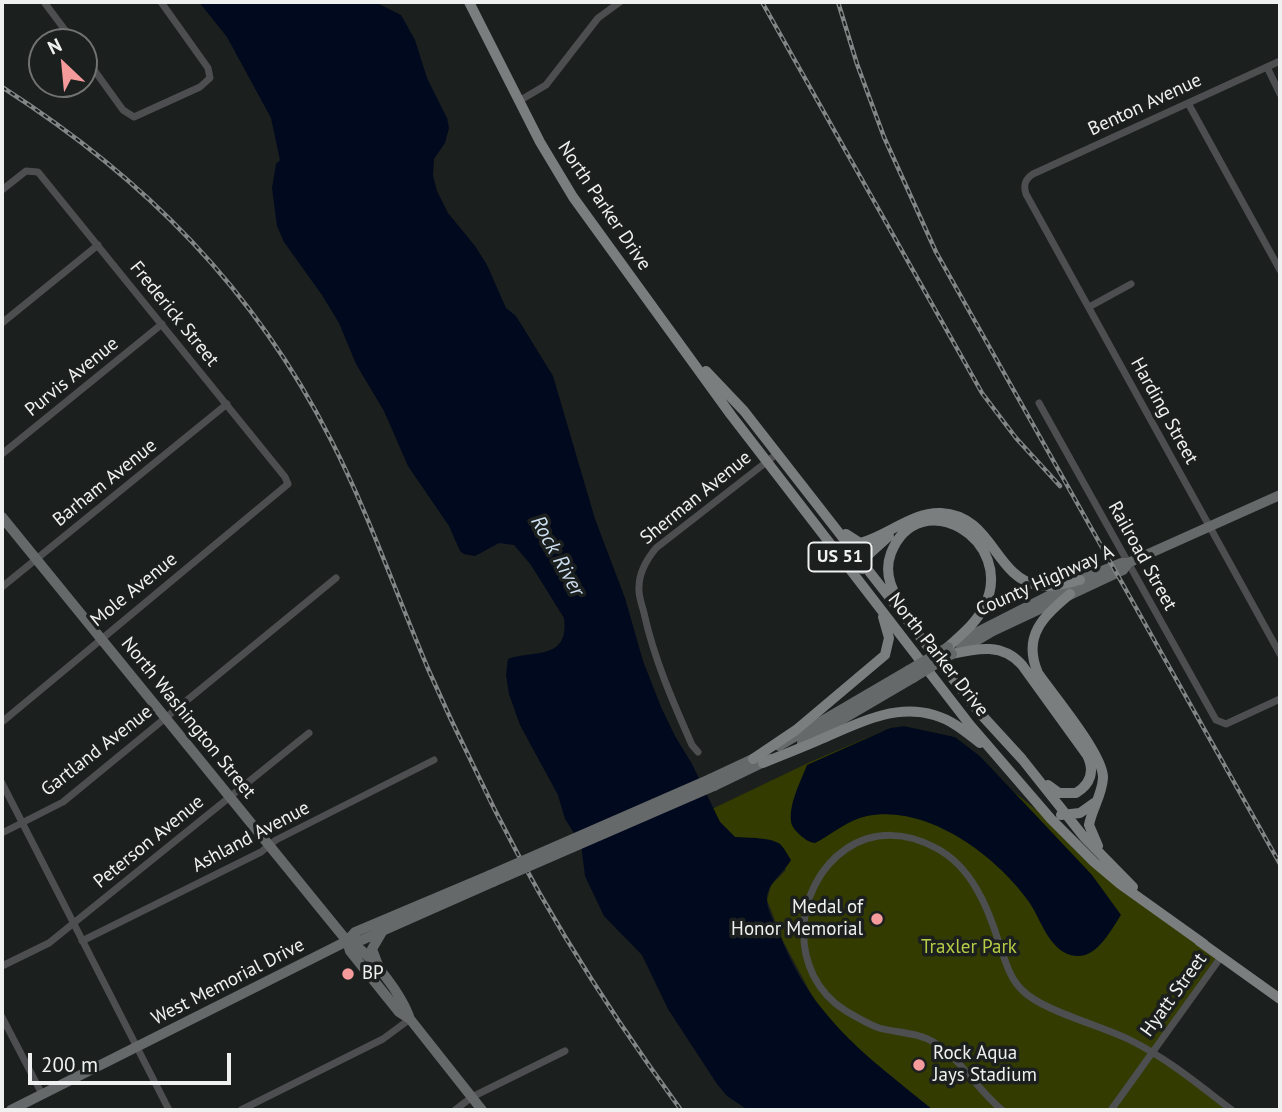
<!DOCTYPE html>
<style>
body{margin:0}
#map{position:relative;width:1282px;height:1112px;overflow:hidden;background:#1b1f1e;font-family:"PT Sans",sans-serif}
canvas{display:block}
.frame{position:absolute;inset:0;border:4px solid #eff1f1;pointer-events:none}
.north{position:absolute;left:28px;top:28px;width:70px;height:70px;box-sizing:border-box;background:#1b1f1e;border:2px solid #707372;border-radius:50%;rotate:334deg;font-size:19px;font-weight:700;line-height:28px;text-align:center;color:#eff1f1}
.north::after{content:'';display:block;margin:auto;width:24px;height:32px;background:#f59b9c;clip-path:polygon(50% 0,100% 100%,50% 72%,0 100%)}
.scale{position:absolute;left:28px;top:1053px;width:203px;height:32px;box-sizing:border-box;border:4px solid #eff1f1;border-top:0;padding-left:9px;font-size:21px;line-height:24px;white-space:nowrap;color:#eff1f1;-webkit-text-stroke:5px #1b1f1e;paint-order:stroke}
</style>
<div id="map">
<canvas width="1282" height="1112"></canvas>
<div class="frame"></div>
<div class="north">N</div>
<div class="scale">200 m</div>
</div>
<script>
const ctx = document.querySelector('canvas').getContext('2d');
ctx.lineJoin = 'round';
function fill(path, color) { ctx.fillStyle = color; ctx.fill(path, 'evenodd'); }
function trace(path, color, width, dash) { ctx.strokeStyle = color; ctx.lineWidth = width; ctx.lineCap = dash ? 'butt' : 'round'; ctx.setLineDash(dash || []); ctx.stroke(path); }
function label(font, color, halo, rows, align = 'center') {
  ctx.font = font + ' "PT Sans",sans-serif'; ctx.lineWidth = 7; ctx.setLineDash([]); ctx.textBaseline = 'middle'; ctx.strokeStyle = halo; ctx.fillStyle = color; for (const [text, x, y, turn = 0] of rows) {
    ctx.save(); ctx.translate(x, y); ctx.rotate((+turn || 0) * Math.PI / 180); ctx.textAlign = isNaN(turn) ? turn : align; if (halo) ctx.strokeText(text, 0, 0); ctx.fillText(text, 0, 0); ctx.restore();
  }
}
fill(new Path2D(`
 M904,726l51,11 25,19 34,36 207,165 -68,95 79,58h-299l-80,-65 -38,-44 -32,-60 -16,-41 4,-15 15,-15 -21,-30 -30,-3 -15,-15 -8,-13 98,-47 80,-34z`), '#333b00');
fill(new Path2D(`
 M199,2h176l26,13 14,25 12,38 20,40 2,10 -4,15 -11,16 -1,17 4,15 11,22 27,33 12,19 19,43 10,8 37,60 42,143 30,79 18,63 18,46 14,29 17,28 28,58 15,15c12,1 38,0 46,8 4,4 7,11 10,15 -7,13 -25,24 -24,40 0,11 9,25 13,35 32,83 88,122 153,175h-185l-21,-14 -10,-12 -49,-75 -26,-54 -38,-39 -19,-40 -4,-32 -16,-25 -7,-24 -38,-70 -11,-31 -3,-19 2,-16c23,-9 62,2 56,-41l-33,-53 -17,-20 -15,-2 -24,13 -11,-2 -4,-3 -11,-25 -41,-60 -24,-55 -28,-47 -17,-41 -17,-28 -38,-53 -7,-16 -5,-38 4,-24 4,-4 -9,-42 -44,-81z
 M904,726l51,11 25,19 112,119 29,40c-10,15 -24,43 -45,41 -26,-2 -35,-37 -47,-54 -33,-47 -102,-98 -162,-86 -20,4 -34,18 -52,27 -7,-1 -10,-4 -15,-8 -4,-4 -9,-9 -9,-14 -2,-18 10,-40 16,-56l83,-37z`), '#00091d');
trace(new Path2D(`
 M44,2l30,40
 M84,56l39,54 11,7 66,-30 10,-9 -2,-10 -47,-66
 M1280,61l-247,113c-8,5 -10,11 -7,20l254,460
 M1267,67l13,27
 M519,101l27,-16 52,-67 22,-16
 M1188,103l92,167
 M2,190l24,-19 12,1 247,305 3,7 -286,238
 M1089,307l42,-23
 M2,323l96,-78
 M1039,403l177,317 10,4 54,-25
 M2,454l160,-130
 M2,587l225,-183
 M698,752l-6,-7c-19,-43 -38,-86 -48,-132 -2,-8 -6,-18 -5,-26 0,-15 8,-28 17,-39l122,-95
 M2,783l167,327
 M2,833l61,-31 273,-224
 M82,941l179,-89 15,-12 158,-80
 M2,966l47,-23 260,-210
 M2,1017l40,77
 M241,1110l142,-71 27,-20
 M455,1110l17,-13 93,-46
 M1002,1110c-25,-20 -40,-50 -67,-67 -17,-11 -38,-10 -56,-15 -11,-4 -23,-11 -33,-17 -59,-36 -54,-125 0,-162 28,-19 61,-17 90,-1 35,18 52,59 63,95 6,16 10,35 23,47 20,21 81,36 110,51 36,18 68,45 100,69
 M1111,1110l110,-153`), '#4c4e4f', 7);
trace(new Path2D(`
 M2,517l345,424 3,10 49,61 11,7 72,91
 M958,642l122,-62 41,-17h7l152,-68
 M959,651l34,-20 130,-61 5,-7
 M802,743l111,-65
 M779,746l130,-76
 M710,779l49,-23
 M714,786l56,-27
 M347,941l15,-1 131,-58
 M348,941c23,12 54,54 62,78
 M378,965l-6,-16 10,-17
 M11,1110l336,-169 8,-9 135,-57`), '#66696a', 10);
trace(new Path2D(`
 M469,2l71,140 33,55 158,218 239,310 81,94 43,43 26,22 84,60
 M706,371l38,40 234,300 44,48 62,78 49,50
 M846,534l14,9c28,-7 51,-31 81,-30 51,2 54,64 96,72 14,3 30,-2 43,-5
 M862,569l6,-14 21,-19
 M1070,594c-27,23 -48,42 -32,79 15,22 66,82 65,105 -1,17 -11,31 -14,47l9,21
 M898,599c-9,-14 -13,-30 -7,-46 28,-71 127,-13 93,54 -8,16 -23,28 -36,40
 M952,654c26,-6 51,-11 70,11l65,90c8,16 4,29 -11,38h-17l-11,-8
 M753,759l43,-29 89,-75 4,-17 -6,-21
 M763,763c19,-8 38,-15 56,-23 36,-15 74,-37 115,-25 18,5 32,17 46,28
 M1061,815l19,-2 14,-10
 M1199,941l81,58`), '#7a7e7f', 10);
const rail = new Path2D(`
 M762,2l220,391 34,45 44,48
 M838,2l19,62 27,73 52,115 344,612
 M2,87c142,91 252,201 329,353 38,74 65,154 98,231 14,32 29,64 45,96 57,122 128,235 207,343`);
trace(rail, '#838686', 4.5);
trace(rail, '#1b1f1e', 2, [5]);
trace(new Path2D(`
 M909,670l39,-23
 M913,678l39,-24
 M490,875l220,-96
 M493,882l221,-96`), '#66696a', 10);
for (const [x, y, r, color] of [
 [877,919,7,"#f59b9c"],
 [348,974,7,"#f59b9c"],
 [919,1065,7,"#f59b9c"]
]) { const dot = new Path2D(); dot.arc(x, y, r, 0, 2 * Math.PI); ctx.fillStyle = color; ctx.fill(dot); trace(dot, '#1b1f1e', 2.5); }
for (const [x, y, w] of [
 [840,557,63]
]) { const box = new Path2D(); box.roundRect(x - w / 2, y - 14.5, w, 29, 5); ctx.fillStyle = '#1b1f1e'; ctx.fill(box); trace(box, '#eff1f1', 2); }
label('bold 18px', '#eff1f1', null, [
 ["US 51",840,557]
]);
label('19px', '#eff1f1', '#1b1f1e', [
 ["Benton Avenue",1145,105,-25],
 ["North Parker Drive",604,206,56],
 ["Frederick Street",174,314,51],
 ["Purvis Avenue",72,377,-39],
 ["Harding Street",1164,411,61],
 ["Barham Avenue",105,483,-39],
 ["Sherman Avenue",696,498,-39],
 ["Railroad Street",1142,556,61],
 ["County Highway A",1045,581,-24],
 ["Mole Avenue",134,590,-39],
 ["North Parker Drive",938,655,52],
 ["North Washington Street",188,718,51],
 ["Gartland Avenue",97,751,-38],
 ["Ashland Avenue",251,837,-28],
 ["Peterson Avenue",149,842,-39],
 ["West Memorial Drive",228,982,-27],
 ["Hyatt Street",1174,995,-54]
]);
label('19px', '#eff1f1', '#1b1f1e', [
 ["Medal of",863,908,"right"],
 ["Honor Memorial",863,930,"right"],
 ["BP",362,974],
 ["Rock Aqua",933,1054],
 ["Jays Stadium",933,1076]
], 'left');
label('19px', '#b7cc46', '#1b1f1e', [
 ["Traxler Park",969,948]
]);
label('italic 21px', '#cddef1', '#1b1f1e', [
 ["Rock River",557,556,61]
]);
</script>
